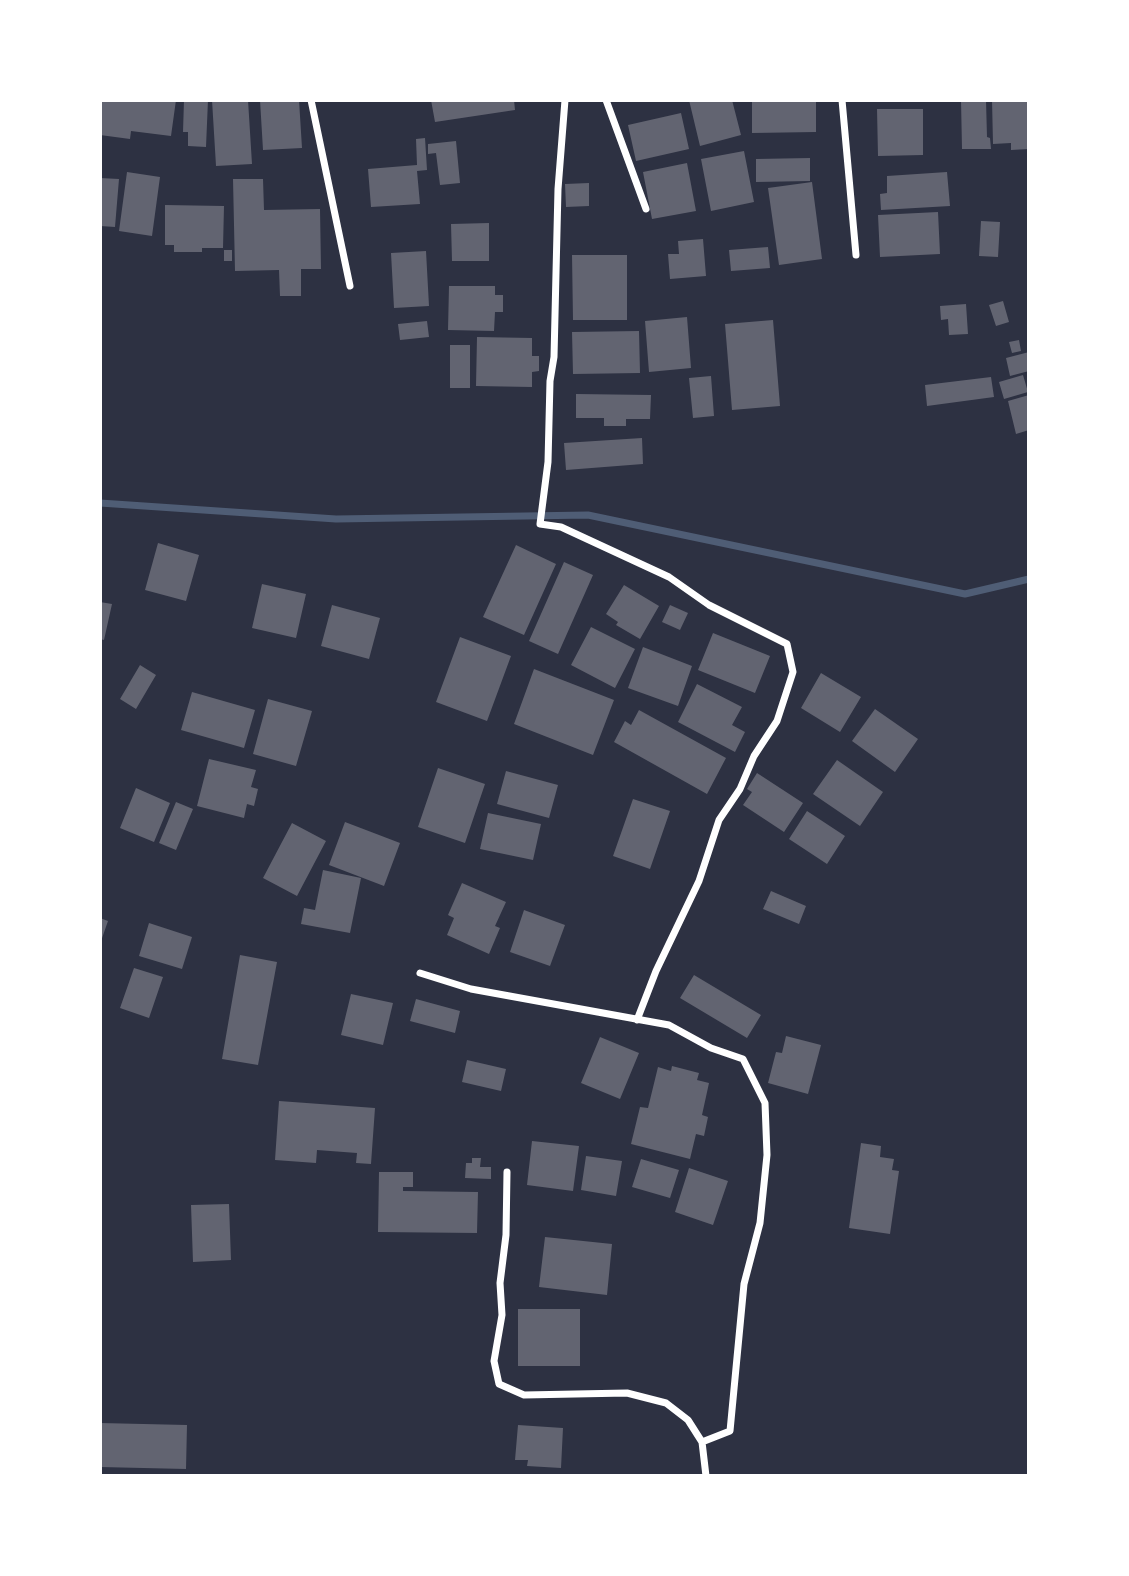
<!DOCTYPE html>
<style>
body{margin:0}
#map{position:relative;width:1129px;height:1576px;overflow:hidden;background:#2d3142;font-family:"Open Sans",sans-serif}
canvas{display:block}
.frame{position:absolute;inset:0;border:102px solid #fff;pointer-events:none}
</style>
<div id="map">
<canvas width="1129" height="1576"></canvas>
<div class="frame"></div>
</div>
<script>
const ctx = document.querySelector('canvas').getContext('2d');
ctx.lineJoin = 'round';
function trace(path, color, width, dash) { ctx.strokeStyle = color; ctx.lineWidth = width; ctx.lineCap = dash ? 'butt' : 'round'; ctx.setLineDash(dash || []); ctx.stroke(path); }
function fill(path, color) { ctx.fillStyle = color; ctx.fill(path, 'evenodd'); }
trace(new Path2D(`
 M100,503l236,16 252,-4 377,79 64,-15`), '#4f5d75', 7);
fill(new Path2D(`
 M100,100h76l-5,36 -40,-5 -1,8 -30,-4z
 M184,100h24l-2,47 -18,-1v-14h-5z
 M212,100h36l4,64 -36,2z
 M260,100h39l3,48 -39,2z
 M431,100h83l1,10 -80,12z
 M689,100h43l9,35 -41,11z
 M752,100h64v32l-64,1z
 M961,100h25l1,37 3,1 1,11h-29z
 M992,100h37v49l-18,1v-7l-18,1z
 M877,109h46v46l-45,1z
 M681,113l8,36 -53,12 -8,-36z
 M425,138l2,32 -10,1 3,33 -49,3 -3,-38 49,-4 -1,-26z
 M456,141l4,42 -20,2 -4,-32 -8,1v-10z
 M744,151l10,51 -43,9 -10,-52z
 M810,158v23l-54,1v-23z
 M687,163l9,48 -44,8 -9,-47z
 M127,172l33,5 -8,59 -33,-5z
 M947,172l3,34 -69,4 -1,-16 7,-1v-17z
 M100,178l19,1 -4,48 -15,-1z
 M233,179h30l1,31 56,-1 1,60h-20v27h-21l-1,-26 -44,1z
 M812,182l10,77 -43,6 -11,-77z
 M589,183v23l-23,1 -1,-23z
 M165,205l59,1 -1,42h-21v4h-28v-7h-9z
 M938,212l2,42 -60,3 -2,-42z
 M981,221l19,1 -2,35 -19,-1z
 M489,223v38h-37l-1,-37z
 M703,239l3,37 -36,3 -2,-25h11l-1,-13z
 M768,247l2,21 -39,3 -2,-21z
 M224,250h8v11h-8z
 M426,251l3,55 -35,2 -3,-55z
 M572,255h55v65h-54z
 M449,286h46v9h8v17h-8l-1,19 -46,-1z
 M1003,301l6,21 -13,4 -7,-21z
 M966,304l2,30 -19,1 -1,-16 -7,1 -1,-14z
 M687,317l4,51 -42,4 -4,-51z
 M773,320l7,86 -48,4 -7,-86z
 M427,321l2,16 -29,3 -2,-16z
 M639,331l1,42 -67,1 -1,-42z
 M477,337l55,1v18h7v15l-7,1v15l-56,-1z
 M1019,340l2,11 -9,2 -3,-11z
 M450,345h20v43h-20z
 M1029,352v19l-19,5 -4,-18z
 M1023,375l5,17 -24,7 -5,-17z
 M711,376l3,40 -21,2 -4,-40z
 M991,377l3,20 -67,9 -2,-21z
 M576,394l75,1 -1,24h-24v7h-22v-8h-28z
 M1029,395v35l-13,4 -8,-33z
 M642,438l1,26 -77,6 -2,-27z
 M158,543l41,12 -13,46 -41,-11z
 M516,545l40,19 -32,71 -41,-18z
 M564,562l29,13 -35,79 -29,-13z
 M262,584l44,10 -10,44 -44,-10z
 M624,585l35,21 -19,33 -24,-14 2,-3 -12,-8z
 M100,602l12,2 -8,36 -4,-1z
 M332,605l48,13 -11,41 -48,-13z
 M670,605l18,8 -8,17 -18,-8z
 M591,627l44,22 -20,39 -44,-23z
 M713,633l57,23 -15,37 -57,-23z
 M460,637l51,19 -24,65 -51,-19z
 M643,647l49,19 -14,40 -50,-18z
 M140,665l16,10 -20,34 -16,-10z
 M534,669l80,31 -21,55 -79,-31z
 M821,673l40,24 -21,35 -39,-24z
 M697,684l45,23 -10,18 13,7 -10,20 -57,-30z
 M192,692l63,18 -11,38 -63,-18z
 M268,699l44,12 -16,55 -43,-12z
 M875,709l43,30 -23,33 -43,-31z
 M639,710l87,48 -19,36 -93,-52 11,-21 6,4z
 M209,759l47,11 -5,17 7,2 -4,17 -7,-2 -3,14 -47,-12z
 M837,760l46,32 -23,34 -47,-32z
 M438,768l47,16 -20,59 -47,-16z
 M506,771l52,14 -9,33 -52,-14z
 M757,773l46,30 -19,29 -41,-27 9,-13 -5,-3z
 M136,788l34,15 -16,39 -34,-14z
 M633,799l37,12 -20,58 -37,-13z
 M176,802l17,7 -17,41 -17,-7z
 M807,811l38,25 -18,28 -38,-25z
 M488,813l53,11 -8,36 -53,-11z
 M345,822l55,21 -16,43 -55,-21z
 M292,823l34,18 -29,55 -34,-18z
 M323,870l38,8 -11,55 -49,-9 3,-16 11,2z
 M462,883l44,19 -11,24 5,2 -11,26 -42,-19 7,-17 -6,-3z
 M771,891l35,15 -7,18 -36,-15z
 M524,910l41,15 -15,41 -40,-14z
 M100,918l8,3 -8,23z
 M149,923l43,14 -10,32 -43,-13z
 M240,955l37,7 -19,103 -36,-6z
 M134,968l29,9 -14,41 -29,-10z
 M694,975l67,40 -14,23 -67,-40z
 M351,994l42,9 -10,42 -42,-10z
 M416,999l44,12 -5,22 -45,-12z
 M786,1036l35,9 -13,49 -40,-11 8,-31 6,1z
 M600,1037l39,16 -19,46 -39,-16z
 M467,1060l39,9 -5,22 -39,-9z
 M672,1066l27,7 -2,7 12,3 -7,32 6,2 -4,19 -8,-2 -6,25 -59,-15 9,-37 8,1 10,-41 13,4z
 M279,1101l96,7 -4,56 -15,-1 1,-10 -40,-3 -1,13 -41,-3z
 M532,1141l47,5 -6,45 -46,-6z
 M861,1143l20,3 -1,11 14,2 -2,11 7,1 -9,63 -41,-6z
 M586,1156l36,5 -6,35 -35,-6z
 M472,1158h9l-1,9h11v12l-26,-1 1,-15h6z
 M641,1159l38,11 -9,28 -38,-11z
 M689,1168l39,13 -15,44 -38,-13z
 M379,1172h34v15h-10v4l75,1 -1,41 -99,-1z
 M229,1204l2,56 -38,2 -2,-57z
 M545,1237l67,7 -5,51 -68,-8z
 M518,1309h62v57h-62z
 M100,1423l87,2 -1,44 -86,-2z
 M518,1425l45,3 -2,40 -34,-2 1,-6h-13z`), '#626471');
trace(new Path2D(`
 M311,100l39,186
 M565,100l-7,89 -4,168 -4,24 -2,81 -8,62 21,3 108,50 40,28 78,39 6,28 -16,49 -23,35 -14,33 -21,31 -20,61 -43,90 -19,49
 M606,100l40,109
 M842,100l14,155
 M420,973l51,16 198,36 42,23 32,11 22,44 2,52 -7,68 -16,61 -14,147 -28,11
 M507,1172l-1,63 -6,48 2,32 -8,46 5,23 25,11 103,-2 39,10 22,17 14,22 4,34`), '#fff', 7);
</script>
